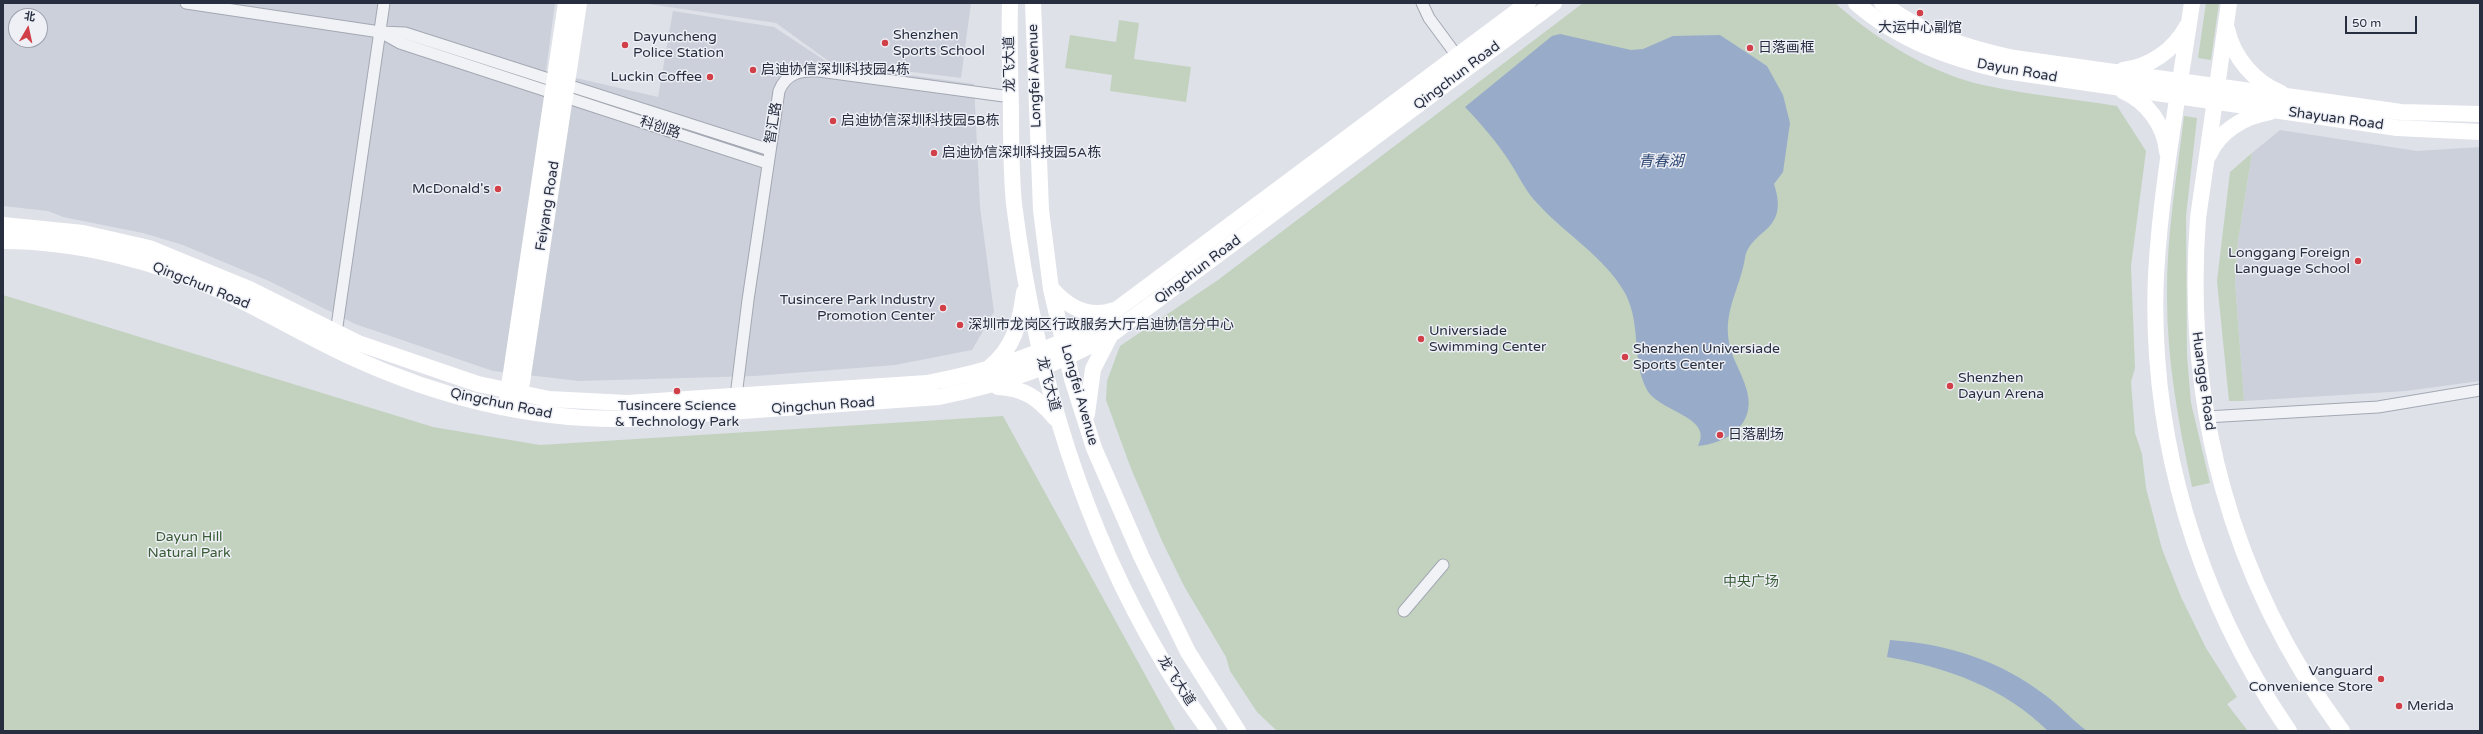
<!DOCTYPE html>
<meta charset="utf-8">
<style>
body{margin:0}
#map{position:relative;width:2483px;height:734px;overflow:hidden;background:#dee1e8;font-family:"Varela Round","Noto Sans SC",sans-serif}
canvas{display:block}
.frame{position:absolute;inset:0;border:4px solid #272e3f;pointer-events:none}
.north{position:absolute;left:8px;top:8px;width:40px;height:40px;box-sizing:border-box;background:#eef0f6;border:1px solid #9ea2ad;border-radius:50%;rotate:9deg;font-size:11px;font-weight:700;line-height:16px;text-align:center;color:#272e3f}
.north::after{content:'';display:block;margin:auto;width:14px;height:18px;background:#d14048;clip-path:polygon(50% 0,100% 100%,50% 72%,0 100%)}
.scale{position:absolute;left:2345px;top:16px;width:72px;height:18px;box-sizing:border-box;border:2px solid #272e3f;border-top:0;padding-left:5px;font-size:12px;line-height:14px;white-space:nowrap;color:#272e3f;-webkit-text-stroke:3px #eef0f6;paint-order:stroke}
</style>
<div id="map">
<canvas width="2483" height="734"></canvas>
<div class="frame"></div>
<div class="north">北</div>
<div class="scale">50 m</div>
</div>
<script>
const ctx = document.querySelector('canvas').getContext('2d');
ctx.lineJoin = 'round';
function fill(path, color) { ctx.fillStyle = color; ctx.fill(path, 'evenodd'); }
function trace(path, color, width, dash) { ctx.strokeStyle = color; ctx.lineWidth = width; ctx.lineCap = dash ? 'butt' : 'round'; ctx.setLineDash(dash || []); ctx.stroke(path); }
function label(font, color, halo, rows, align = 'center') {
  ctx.font = font + ' "Varela Round","Noto Sans SC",sans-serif'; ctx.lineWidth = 3; ctx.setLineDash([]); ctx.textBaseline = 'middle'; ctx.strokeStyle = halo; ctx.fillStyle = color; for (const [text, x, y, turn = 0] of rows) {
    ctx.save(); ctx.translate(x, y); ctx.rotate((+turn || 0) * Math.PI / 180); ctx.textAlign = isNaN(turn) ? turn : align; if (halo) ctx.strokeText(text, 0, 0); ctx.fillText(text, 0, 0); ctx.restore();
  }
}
fill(new Path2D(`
 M3,3h552l-9,68 112,26 15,-86 101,16 56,37 144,20 6,123 14,105 -22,38 -77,15 -140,11 -176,5 -86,-10 -138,-47 -86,-43 -86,-36 -40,-12 -80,-16 -15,-6 -45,-5zM16,16h24v24h-24z
 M642,3h329l-10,75 -131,-16 -54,-39z
 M2280,130l137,21 63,-4v234l-74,10 -162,10 -9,-120 3,-40 14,-88z`), '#ccd0da');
fill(new Path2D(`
 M1583,3h252c42,37 97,72 153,83 43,9 86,13 129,20l29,45 -15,115 4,102 -4,14 4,51 7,21 4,34 16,61 19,48 25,51 31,49 -10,7 21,27h-971l-20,-19 -27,-41 -4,-14 -42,-71 -22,-45 -32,-75 -24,-66 1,-19 13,-35 98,-66z
 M2206,3h13l-8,57 -13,-2z
 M1119,20l20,3 -5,36 57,8 -5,35 -76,-11 2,-16 -47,-7 5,-33 46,7z
 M2184,116l13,2 -11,98 1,140 4,47 19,80 -18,4c-13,-62 -25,-125 -25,-189 -1,-61 10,-122 17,-182z
 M2252,153l-14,88 -3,40 9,120h-15l-12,-120 13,-109z
 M3,295l430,132 107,18 463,-29 173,315h-1173z`), '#c2d2bf');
fill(new Path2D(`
 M1560,34l71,16 12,-1 30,-13 47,-1 47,31 16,29 7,28 -7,49 -9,12c16,49 -23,44 -29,74 -4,26 -19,49 -17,76 1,22 14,37 19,57 9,34 -20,52 -49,55 16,-29 -38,-34 -51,-56 -16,-30 -5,-65 -22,-97 -20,-36 -60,-59 -87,-89 -12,-12 -18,-26 -27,-40 -13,-21 -29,-39 -46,-57l87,-71z
 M1890,640c58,4 109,20 155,55 15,11 27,25 42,36h-39c-43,-43 -102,-64 -161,-74z`), '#98abc9');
const street = new Path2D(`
 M186,3l194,29 25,1 365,117
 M1422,3l7,15 28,38
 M384,34l16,9 367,120
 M336,333l48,-330
 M736,396l12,-96 31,-209c7,-18 22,-21 40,-20l192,26
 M2206,417l172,-10 102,-17
 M1404,611l39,-46`);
trace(street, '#a3a8b2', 13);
trace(street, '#f1f2f6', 11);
trace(new Path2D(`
 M1010,3c-1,36 0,72 1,108 0,31 0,62 3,93 20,159 66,318 148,456 14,25 31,48 47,71
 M1033,3l8,207 10,79 21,90 22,69 47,108 47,96 50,79
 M1856,3c42,37 95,56 149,68l392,57 83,4
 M1882,3c40,30 83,45 132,55l387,54 79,2
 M2192,3c-13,90 -31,181 -36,272 -7,161 41,323 133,456
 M2229,3l-31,215c-14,187 32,361 144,513
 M2227,29c6,28 27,53 54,64
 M2123,70c27,-3 51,-20 64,-44
 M2123,91c24,10 42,35 44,61
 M2209,155c10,-24 36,-39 61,-43
 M3,225l80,8 66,15 100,41 109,54 120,41 71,15 78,4 300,-20c63,-12 122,-30 177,-64l424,-316
 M3,241c73,0 152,20 218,50 44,20 86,46 130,66 87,40 183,64 279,62l309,-22c64,-13 117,-31 174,-64l441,-330
 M1052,289c16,18 37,30 62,21
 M989,368c25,-20 31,-45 35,-76
 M998,387c26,1 40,11 57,31
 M507,400l59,-397
 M519,402l60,-399
 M1087,414l6,-45 17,-33`), '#fff', 16);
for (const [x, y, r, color] of [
 [1920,13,4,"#d14048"],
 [885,43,4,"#d14048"],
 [625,45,4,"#d14048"],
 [1750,48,4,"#d14048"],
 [753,70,4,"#d14048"],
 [710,77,4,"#d14048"],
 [833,121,4,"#d14048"],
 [934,153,4,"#d14048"],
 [498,189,4,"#d14048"],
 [2358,261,4,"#d14048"],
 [943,308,4,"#d14048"],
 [960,325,4,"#d14048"],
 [1421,339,4,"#d14048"],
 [1625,357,4,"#d14048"],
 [1950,386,4,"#d14048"],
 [677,391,4,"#d14048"],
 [1720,435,4,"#d14048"],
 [2381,679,4,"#d14048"],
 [2399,706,4,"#d14048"]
]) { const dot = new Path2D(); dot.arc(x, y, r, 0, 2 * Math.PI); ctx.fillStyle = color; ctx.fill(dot); trace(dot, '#eef0f6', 1.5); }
label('14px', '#272e3f', '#eef0f6', [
 ["大运中心副馆",1920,28,"center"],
 ["Shenzhen",893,35],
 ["Sports School",893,51],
 ["Dayuncheng",633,37],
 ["Police Station",633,53],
 ["日落画框",1758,48],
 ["启迪协信深圳科技园4栋",761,70],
 ["Luckin Coffee",702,77,"right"],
 ["启迪协信深圳科技园5B栋",841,121],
 ["启迪协信深圳科技园5A栋",942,153],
 ["McDonald's",490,189,"right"],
 ["Longgang Foreign",2350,253,"right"],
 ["Language School",2350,269,"right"],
 ["Tusincere Park Industry",935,300,"right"],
 ["Promotion Center",935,316,"right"],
 ["深圳市龙岗区行政服务大厅启迪协信分中心",968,325],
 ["Universiade",1429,331],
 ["Swimming Center",1429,347],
 ["Shenzhen Universiade",1633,349],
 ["Sports Center",1633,365],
 ["Shenzhen",1958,378],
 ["Dayun Arena",1958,394],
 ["Tusincere Science",677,406,"center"],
 ["& Technology Park",677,422,"center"],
 ["日落剧场",1728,435],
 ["Vanguard",2373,671,"right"],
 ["Convenience Store",2373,687,"right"],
 ["Merida",2407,706]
], 'left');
label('14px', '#272e3f', '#eef0f6', [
 ["龙飞大道",1010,64,-91],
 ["Dayun Road",2017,71,10],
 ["Longfei Avenue",1035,76,-92],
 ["Qingchun Road",1457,76,-37],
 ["Shayuan Road",2336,119,8],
 ["智汇路",774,123,-81],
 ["科创路",660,128,18],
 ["Feiyang Road",548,206,-81],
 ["Qingchun Road",1198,270,-37],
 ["Qingchun Road",201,286,22],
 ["Huangge Road",2203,381,82],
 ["龙飞大道",1048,384,75],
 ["Longfei Avenue",1079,395,74],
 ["Qingchun Road",501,404,12],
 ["Qingchun Road",823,406,-4],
 ["龙飞大道",1176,681,57]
]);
label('14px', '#385b34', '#eef0f6', [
 ["Dayun Hill",189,537],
 ["Natural Park",189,553],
 ["中央广场",1751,582]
]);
label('italic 15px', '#304874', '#eef0f6', [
 ["青春湖",1661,162]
]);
</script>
